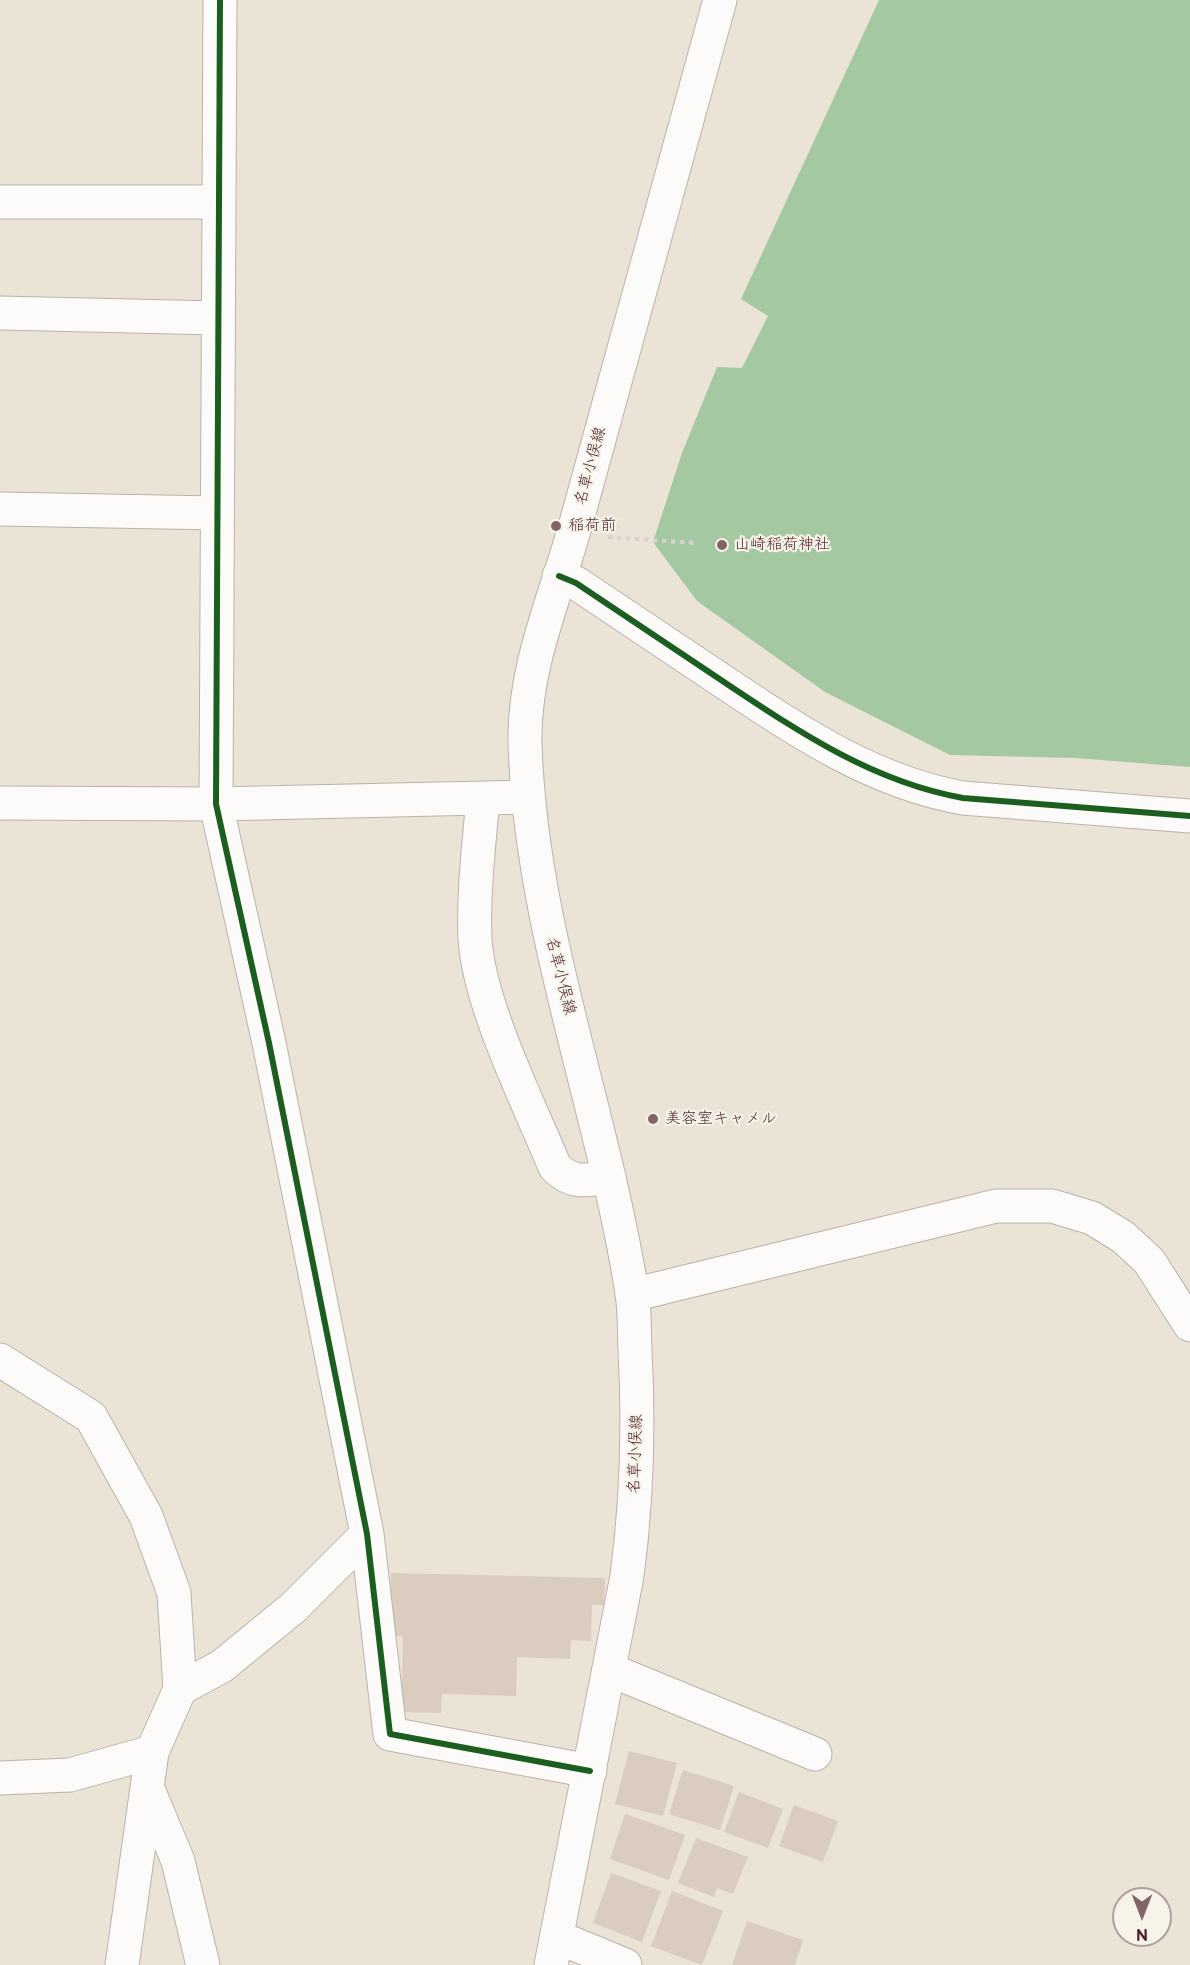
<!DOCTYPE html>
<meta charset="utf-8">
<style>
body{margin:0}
#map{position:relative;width:1190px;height:1965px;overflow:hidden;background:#ebe3d6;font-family:"Balsamiq Sans",sans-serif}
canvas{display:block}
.north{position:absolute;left:1112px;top:1887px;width:60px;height:60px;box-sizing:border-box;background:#f7f3e8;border:2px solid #b29e9c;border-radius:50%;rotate:180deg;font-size:16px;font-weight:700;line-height:24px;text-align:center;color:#4a1f2b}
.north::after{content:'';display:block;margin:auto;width:21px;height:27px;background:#826467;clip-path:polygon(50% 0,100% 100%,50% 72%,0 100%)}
</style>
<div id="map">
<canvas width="1190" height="1965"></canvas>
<div class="north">N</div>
</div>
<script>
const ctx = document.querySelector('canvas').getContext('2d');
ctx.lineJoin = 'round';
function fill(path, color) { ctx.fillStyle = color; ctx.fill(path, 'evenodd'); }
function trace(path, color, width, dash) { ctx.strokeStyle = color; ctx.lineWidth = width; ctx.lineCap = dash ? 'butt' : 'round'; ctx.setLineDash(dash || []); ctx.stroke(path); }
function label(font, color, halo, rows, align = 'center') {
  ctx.font = font + ' "Balsamiq Sans","Klee One",sans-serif'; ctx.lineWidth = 4.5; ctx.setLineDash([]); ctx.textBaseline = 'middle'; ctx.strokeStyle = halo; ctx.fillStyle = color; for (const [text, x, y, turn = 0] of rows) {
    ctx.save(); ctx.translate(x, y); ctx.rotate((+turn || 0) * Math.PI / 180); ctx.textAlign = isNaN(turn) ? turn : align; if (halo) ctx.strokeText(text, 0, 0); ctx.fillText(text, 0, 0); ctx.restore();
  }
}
fill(new Path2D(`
 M879,0h311v767l-115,-9 -125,-3 -125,-63 -128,-91 -44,-59 29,-89 35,-86 25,1 26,-52 -27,-17z`), '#a4c8a2');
fill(new Path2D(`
 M391,1573l214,5 -1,27h-12l-1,36 -20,-1 -1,19 -53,-2 -1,39 -74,-2 -1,19 -40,-1 2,-76h-13z
 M629,1751l48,12 -14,53 -48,-12z
 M683,1770l51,16 -14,44 -51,-16z
 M739,1792l44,17 -15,39 -44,-16z
 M794,1805l44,16 -15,41 -44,-16z
 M625,1814l60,21 -16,45 -59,-21z
 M696,1838l52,19 -15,37 -16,-6 -3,9 -36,-14z
 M611,1873l50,18 -19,51 -49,-19z
 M672,1891l51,20 -21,54 -51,-19z
 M747,1921l56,19 -8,25h-63z`), '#daccbe');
const minor = new Path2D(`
 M220,0l-4,804 53,239 98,491 23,200 200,37
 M0,202h219
 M0,313l218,5
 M0,509l217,4
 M559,576l17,7c49,33 99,66 148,99 75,50 149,100 239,116l227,18
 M483,798c-4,47 -10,94 -8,141 4,66 54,165 80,228 18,18 31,13 54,10
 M0,803l216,1 312,-7
 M632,1295l364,-89h56l40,12 31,19 26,24 41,64
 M0,1360l91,57 55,99 28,77 6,96
 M610,1670l205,84
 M0,1778l70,-3 82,-23
 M147,1787l31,74 25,104
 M557,1937l68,28
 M122,1965l30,-213 28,-63 42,-23 72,-59 73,-73`);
const major = new Path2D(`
 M551,1965l76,-389c10,-75 12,-150 8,-226 -1,-19 0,-39 -3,-57 -29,-184 -101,-361 -107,-549 -2,-79 33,-152 53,-228 46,-172 93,-344 142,-516`);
trace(minor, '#bbb2ab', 35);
trace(major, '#bbb2ab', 35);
trace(new Path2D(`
 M608,537l86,6`), '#d7d3d0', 4, [4.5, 4.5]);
trace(minor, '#fcfbf9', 33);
trace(major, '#fcfbf9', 33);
trace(new Path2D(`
 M220,0l-4,804 53,239 98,491 23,200 200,37
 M559,576l17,7c49,33 99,66 148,99 75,50 149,100 239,116l227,18`), '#1b5e20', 6);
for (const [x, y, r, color] of [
 [556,526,6,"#826467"],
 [722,545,6,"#826467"],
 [653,1119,6,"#826467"]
]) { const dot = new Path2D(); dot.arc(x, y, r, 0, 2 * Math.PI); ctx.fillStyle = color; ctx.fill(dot); trace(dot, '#f7f3e8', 2); }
label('16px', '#4a1f2b', '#f7f3e8', [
 ["名草小俣線",591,466,-75],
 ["名草小俣線",560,976,76],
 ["名草小俣線",636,1454,-88]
]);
label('16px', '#4a1f2b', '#f7f3e8', [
 ["稲荷前",568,526],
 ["山崎稲荷神社",734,545],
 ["美容室キャメル",665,1119]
], 'left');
</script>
